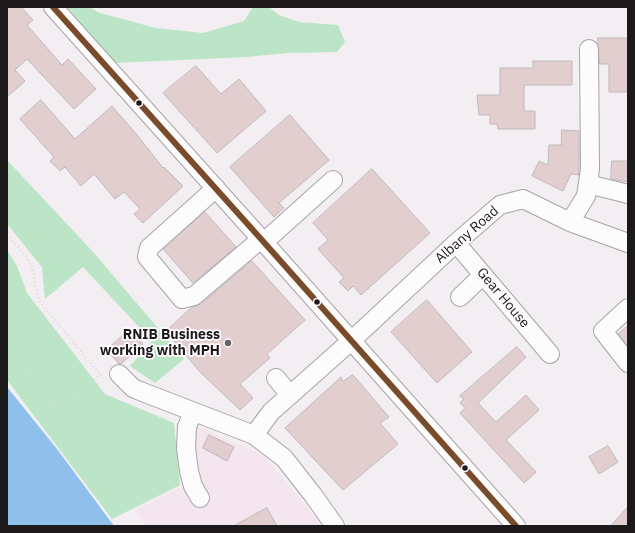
<!DOCTYPE html>
<style>
body{margin:0}
#map{position:relative;width:635px;height:533px;overflow:hidden;background:#f2eef2;font-family:"IBM Plex Sans",sans-serif}
canvas{display:block}
.frame{position:absolute;inset:0;border:8px solid #1b191a;pointer-events:none}
</style>
<div id="map">
<canvas width="635" height="533"></canvas>
<div class="frame"></div>
</div>
<script>
const ctx = document.querySelector('canvas').getContext('2d');
ctx.lineJoin = 'round';
function fill(path, color) { ctx.fillStyle = color; ctx.fill(path, 'evenodd'); }
function trace(path, color, width, dash) { ctx.strokeStyle = color; ctx.lineWidth = width; ctx.lineCap = dash ? 'butt' : 'round'; ctx.setLineDash(dash || []); ctx.stroke(path); }
function label(font, color, halo, rows, align = 'center') {
  ctx.font = font + ' "IBM Plex Sans",sans-serif'; ctx.lineWidth = 3.5; ctx.setLineDash([]); ctx.textBaseline = 'middle'; ctx.strokeStyle = halo; ctx.fillStyle = color; for (const [text, x, y, turn = 0] of rows) {
    ctx.save(); ctx.translate(x, y); ctx.rotate((+turn || 0) * Math.PI / 180); ctx.textAlign = isNaN(turn) ? turn : align; if (halo) ctx.strokeText(text, 0, 0); ctx.fillText(text, 0, 0); ctx.restore();
  }
}
fill(new Path2D(`
 M176,423l26,5 62,28 59,70h-177l-10,-16 47,-24z`), '#f4e5ee');
fill(new Path2D(`
 M67,7h22l11,6 56,15 47,5 41,-12 9,-14h16l10,8 20,7 39,3 7,17 -8,10 -49,1 -42,4 -131,6z
 M7,160l88,94 89,105 -29,24 -25,-17 22,-25 -69,-74 -38,32 -3,-32 -35,-43z
 M7,250l10,16 10,27 78,101 69,29 6,62 -68,34 -105,-139z`), '#bce5c7');
fill(new Path2D(`
 M7,387l50,62 57,77h-107z`), '#8fc0ec');
const building = new Path2D(`
 M7,7h14l12,13 -6,5 35,40 6,-6 28,30 -22,20 -47,-50 -12,11 10,11 -18,16z
 M598,38h30v54h-19v-28h-9z
 M533,61h39v24h-48v26h11v18h-37l-1,-5h-7v-9h-11l-2,-20h23v-27h33z
 M196,66l25,28 18,-15 27,32 -49,42 -54,-60z
 M41,100l34,39 37,-33 26,30 25,32 1,-1 19,19 -40,37 -9,-9 6,-5 -16,-17 -9,7 -21,-25 -13,12 -16,-19 -5,4 -10,-10 4,-4 -34,-38z
 M290,115l39,45 -50,43 5,5 -10,9 -44,-50z
 M562,130l17,1v44l-8,-1 -8,17 -31,-15 7,-15 9,4 1,-20h12z
 M612,161h16v21l-17,-3z
 M372,169l58,64 -69,62 -8,-9 -5,5 -9,-9 5,-4 -26,-29 10,-9 -15,-17z
 M205,212l31,35 -43,36 -30,-34z
 M252,261l53,59 -38,34 3,4 -30,26 13,14 -13,12 -41,-39 -33,-40 26,-24 9,-3z
 M427,300l45,52 -35,31 -46,-51z
 M628,326v20l-10,-12z
 M130,329l13,15 -22,20h-2l-12,-14z
 M517,347l9,10 -48,46 18,19 30,-27 13,15 -33,30 30,32 -12,11 -64,-70 5,-5 -5,-5 4,-4 -4,-3z
 M353,375l36,42 -9,6 18,21 -55,46 -58,-62 56,-51 2,4z
 M209,435l25,12 -7,14 -24,-13z
 M608,446l10,16 -19,12 -10,-17z
 M628,507v19h-17z
 M267,508l10,18h-43z`);
fill(building, '#e3cecf');
trace(building, '#bdb9bb', 1);
const minor = new Path2D(`
 M53,7l208,232 255,287
 M588,184l40,10
 M216,188l-67,60 -2,9 35,42 12,-3 67,-57
 M570,222l16,-26 4,-27 -1,-120
 M264,242l69,-62
 M456,243l94,111
 M460,297l23,-22
 M628,308l-25,23 25,32
 M119,374l14,14 7,3 114,44 30,23 29,37 22,31
 M276,378l14,17
 M193,412l-6,15 -1,21 3,23 4,15 7,12
 M254,435l17,-23 80,-71 105,-98 44,-38 23,-6 47,23 58,21`);
trace(minor, '#a7a4a7', 20);
trace(new Path2D(`
 M7,235l19,21 7,13 2,15 5,18 64,77
 M7,347l51,63 42,-36`), '#d9d9d9', 2, [1, 3]);
trace(minor, '#fdfcfd', 18);
trace(new Path2D(`
 M53,7l208,232 255,287`), '#7a4b2a', 6);
for (const [x, y, r, color] of [
 [139,103,3.5,"#1b191a"],
 [317,302,3.5,"#1b191a"],
 [228,343,4,"#666466"],
 [465,468,3.5,"#1b191a"]
]) { const dot = new Path2D(); dot.arc(x, y, r, 0, 2 * Math.PI); ctx.fillStyle = color; ctx.fill(dot); trace(dot, '#fffbff', 1.5); }
label('14px', '#1b191a', '#fffbff', [
 ["Albany Road",467,235,-41],
 ["Gear House",503,298,50]
]);
label('bold 14px', '#1b191a', '#fffbff', [
 ["RNIB Business",220,335],
 ["working with MPH",220,351]
], 'right');
</script>
